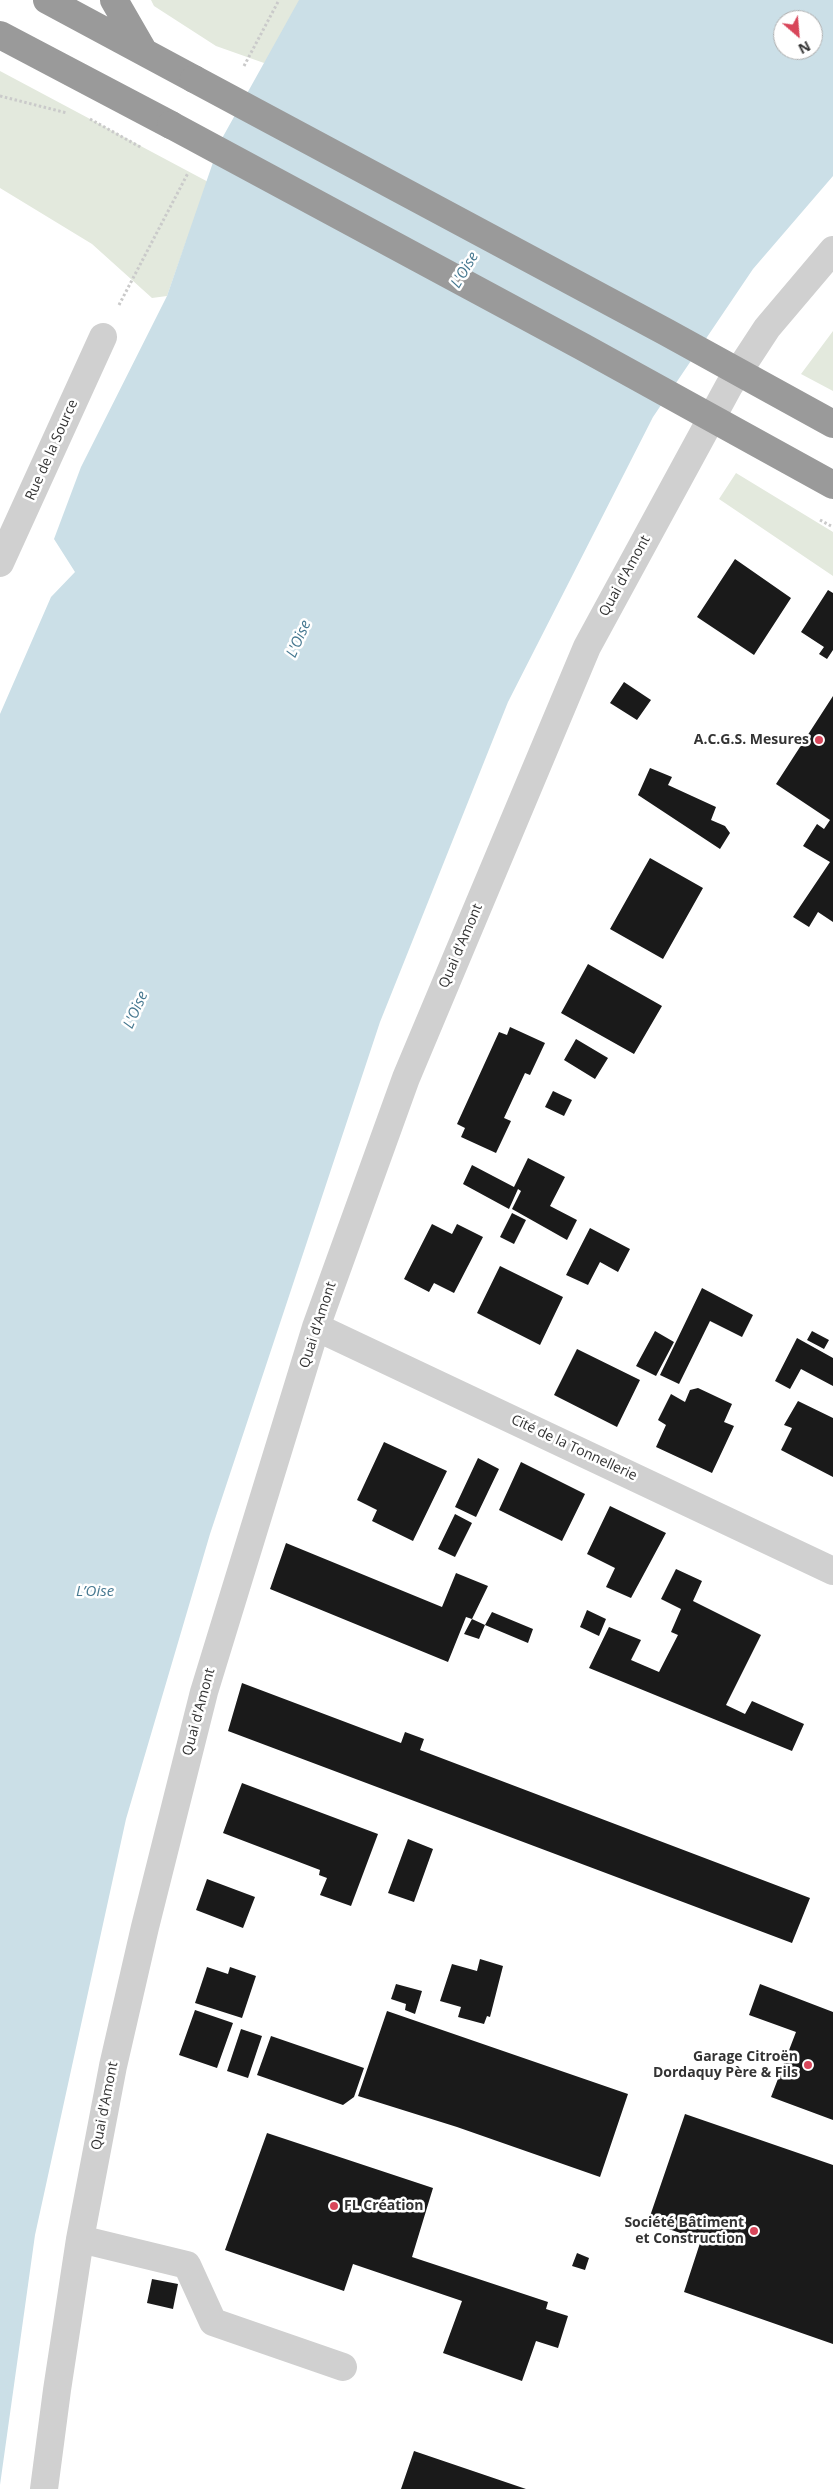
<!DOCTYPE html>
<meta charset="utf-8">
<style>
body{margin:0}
#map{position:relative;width:833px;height:2489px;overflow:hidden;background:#fff;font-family:"Open Sans",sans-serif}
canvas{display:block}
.north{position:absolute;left:773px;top:10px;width:50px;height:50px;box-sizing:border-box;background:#fff;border:1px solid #adadad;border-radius:50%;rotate:153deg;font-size:14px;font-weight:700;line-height:20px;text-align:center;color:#333}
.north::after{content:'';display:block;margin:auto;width:18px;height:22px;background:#d8465a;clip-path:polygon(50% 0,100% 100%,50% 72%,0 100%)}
</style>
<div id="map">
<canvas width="833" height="2489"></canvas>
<div class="north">N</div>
</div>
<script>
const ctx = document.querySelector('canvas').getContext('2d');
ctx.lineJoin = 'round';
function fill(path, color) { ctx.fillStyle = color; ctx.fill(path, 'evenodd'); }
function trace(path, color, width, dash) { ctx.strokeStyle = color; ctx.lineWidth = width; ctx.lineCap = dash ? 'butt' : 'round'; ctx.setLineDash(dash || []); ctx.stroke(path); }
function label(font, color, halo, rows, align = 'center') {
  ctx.font = font + ' "Open Sans",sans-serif'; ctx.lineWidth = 5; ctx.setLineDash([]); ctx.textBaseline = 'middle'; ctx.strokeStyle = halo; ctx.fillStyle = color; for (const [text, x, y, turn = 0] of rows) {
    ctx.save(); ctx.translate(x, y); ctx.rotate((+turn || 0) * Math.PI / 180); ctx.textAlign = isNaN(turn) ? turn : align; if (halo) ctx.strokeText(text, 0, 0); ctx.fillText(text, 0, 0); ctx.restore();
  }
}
fill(new Path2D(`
 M151,0h204l-91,63 -48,-17 -62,-40z
 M0,71l227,121 -41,50 -19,54 -15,2 -60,-54 -92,-56z
 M833,331v60l-32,-17z
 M736,473l97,59v44l-114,-77z`), '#e3e9dd');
fill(new Path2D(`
 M299,0h534v176l-80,93 -100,148 -145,285 -128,320 -170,512 -84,285 -91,416 -35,250v-1771l51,-117 24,-25 -21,-33 27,-72 86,-171 53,-154zM783,20h30v30h-30z`), '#cbdfe7');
fill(new Path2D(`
 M735,559l56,39 -37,57 -57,-38z
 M828,590l5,3v57l-6,9 -8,-5 5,-7 -23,-15z
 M624,682l27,18 -14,20 -27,-17z
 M833,696v226l-15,-10 -9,15 -16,-10 37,-55 -27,-16 14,-22 7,5 6,-9 -54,-36z
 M650,768l22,9 -4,8 48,22 -5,13 14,6 5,7 -10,16 -82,-54z
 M650,858l53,30 -40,71 -53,-30z
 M588,964l74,42 -28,48 -73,-41z
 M510,1027l35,16 -15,32 -5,-2 -21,45 7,3 -15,32 -35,-16 4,-9 -8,-4 42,-92 8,3z
 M576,1039l32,19 -13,21 -31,-19z
 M553,1091l19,9 -8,16 -19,-9z
 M528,1158l37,19 -15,29 27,14 -10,20 -55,-31 9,-18 -3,-2 -9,20 -46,-25 9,-19 42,22z
 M512,1213l14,7 -12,24 -14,-7z
 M432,1224l20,10 5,-10 26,13 -29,56 -20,-10 -5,9 -25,-13z
 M590,1228l40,21 -12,23 -18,-10 -12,23 -22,-10z
 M500,1266l63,31 -23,48 -63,-32z
 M702,1288l51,27 -11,22 -32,-16 -31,63 -19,-9z
 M655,1331l19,11 -18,34 -20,-10z
 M812,1331l17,9 -5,9 -17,-9z
 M797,1338l36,20v28l-32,-17 -11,20 -15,-8z
 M577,1349l63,31 -23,47 -63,-32z
 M698,1388l34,16 -8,18 10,4 -22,47 -56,-26 10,-22 -8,-5 13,-26 14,8 5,-12z
 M798,1401l35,17v59l-52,-27 11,-22 -8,-3z
 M384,1442l63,29 -34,70 -41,-20 5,-11 -20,-10z
 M478,1458l21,11 -23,48 -21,-10z
 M521,1462l64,32 -23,47 -63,-31z
 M610,1506l56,27 -35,65 -25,-11 9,-19 -28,-14z
 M455,1514l17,9 -17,34 -17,-8z
 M286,1543l156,64 14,-34 32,13 -16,33 -6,-2 -18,45 -178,-73z
 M676,1569l26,12 -9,20 68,34 -35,70 19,9 7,-13 52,23 -12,27 -203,-83 20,-41 32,13 -10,20 28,12 19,-37 -7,-3 10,-23 -20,-10z
 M587,1610l19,9 -7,17 -19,-9z
 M492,1612l41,17 -5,14 -43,-18 -6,14 -15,-5 8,-15 13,6z
 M242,1683l159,60 4,-11 19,7 -4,11 390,148 -18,45 -564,-212z
 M242,1783l136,51 -27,72 -31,-11 7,-17 -8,-3 1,-5 -97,-37z
 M408,1839l25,10 -19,53 -26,-9z
 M207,1879l48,18 -12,31 -47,-18z
 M480,1959l23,7 -13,51 -3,-1 -3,8 -26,-7 3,-10 -21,-6 12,-37 25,7z
 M207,1967l21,7 2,-7 26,9 -14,42 -47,-15z
 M396,1984l26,7 -7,23 -10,-4 1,-6 -15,-5z
 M760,1984l73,28v108l-62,-23 25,-65 -47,-17z
 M195,2010l38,13 -16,45 -38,-13z
 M387,2011l241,83 -28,83 -143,-50 -99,-31z
 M241,2029l21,7 -14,42 -21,-7z
 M271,2036l93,32 -10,29 -11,8 -86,-30z
 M685,2114l148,51v179l-149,-52 17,-52 -53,-18z
 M267,2133l166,55 -21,69 136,45 -2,7 22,7 -10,32 -22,-7 -14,40 -79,-28 19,-52 -109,-37 -9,27 -119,-41z
 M577,2253l12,5 -4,12 -13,-4z
 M152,2279l26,5 -5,25 -26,-6z
 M414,2451l112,38h-125z`), '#1a1a1a');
trace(new Path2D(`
 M244,66l35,-66
 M0,96l67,17
 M119,305l69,-132`), '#cacaca', 3, [2.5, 2.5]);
trace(new Path2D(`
 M0,563l103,-226
 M316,1327l517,244
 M80,2239l107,26 26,57 130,45
 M44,2489l13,-99 23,-151 33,-173 32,-139 59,-235 112,-365 90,-249 181,-431 142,-261 38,-58 66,-78`), '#d0d0d0', 28);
trace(new Path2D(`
 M47,0l147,79
 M114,0l30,52
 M0,35l171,90`), '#9a9a9a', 28);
trace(new Path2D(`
 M90,119l52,29
 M820,520l13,7`), '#cacaca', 3, [2.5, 2.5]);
trace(new Path2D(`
 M194,79l472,253 167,92
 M171,125l412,222 250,138`), '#9a9a9a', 28);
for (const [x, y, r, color] of [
 [819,740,5,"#d8465a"],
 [808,2065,5,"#d8465a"],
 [334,2206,5,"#d8465a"],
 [754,2231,5,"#d8465a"]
]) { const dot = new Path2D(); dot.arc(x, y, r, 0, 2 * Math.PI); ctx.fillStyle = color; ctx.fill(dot); trace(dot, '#fff', 2); }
label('14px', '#333', '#fff', [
 ["Rue de la Source",52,450,-66],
 ["Quai d'Amont",625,576,-61],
 ["Quai d'Amont",461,946,-67],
 ["Quai d'Amont",318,1325,-72],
 ["Cité de la Tonnellerie",574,1448,25],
 ["Quai d'Amont",199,1712,-75],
 ["Quai d'Amont",105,2106,-79]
]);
label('bold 14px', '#333', '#fff', [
 ["A.C.G.S. Mesures",809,740],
 ["Garage Citroën",798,2057],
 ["Dordaquy Père & Fils",798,2073],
 ["FL Création",344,2206,"left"],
 ["Société Bâtiment",744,2223],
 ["et Construction",744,2239]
], 'right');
label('italic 15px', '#467890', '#fff', [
 ["L'Oise",465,270,-59],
 ["L'Oise",299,639,-66],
 ["L'Oise",136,1010,-66],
 ["L’Oise",95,1592]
]);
</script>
